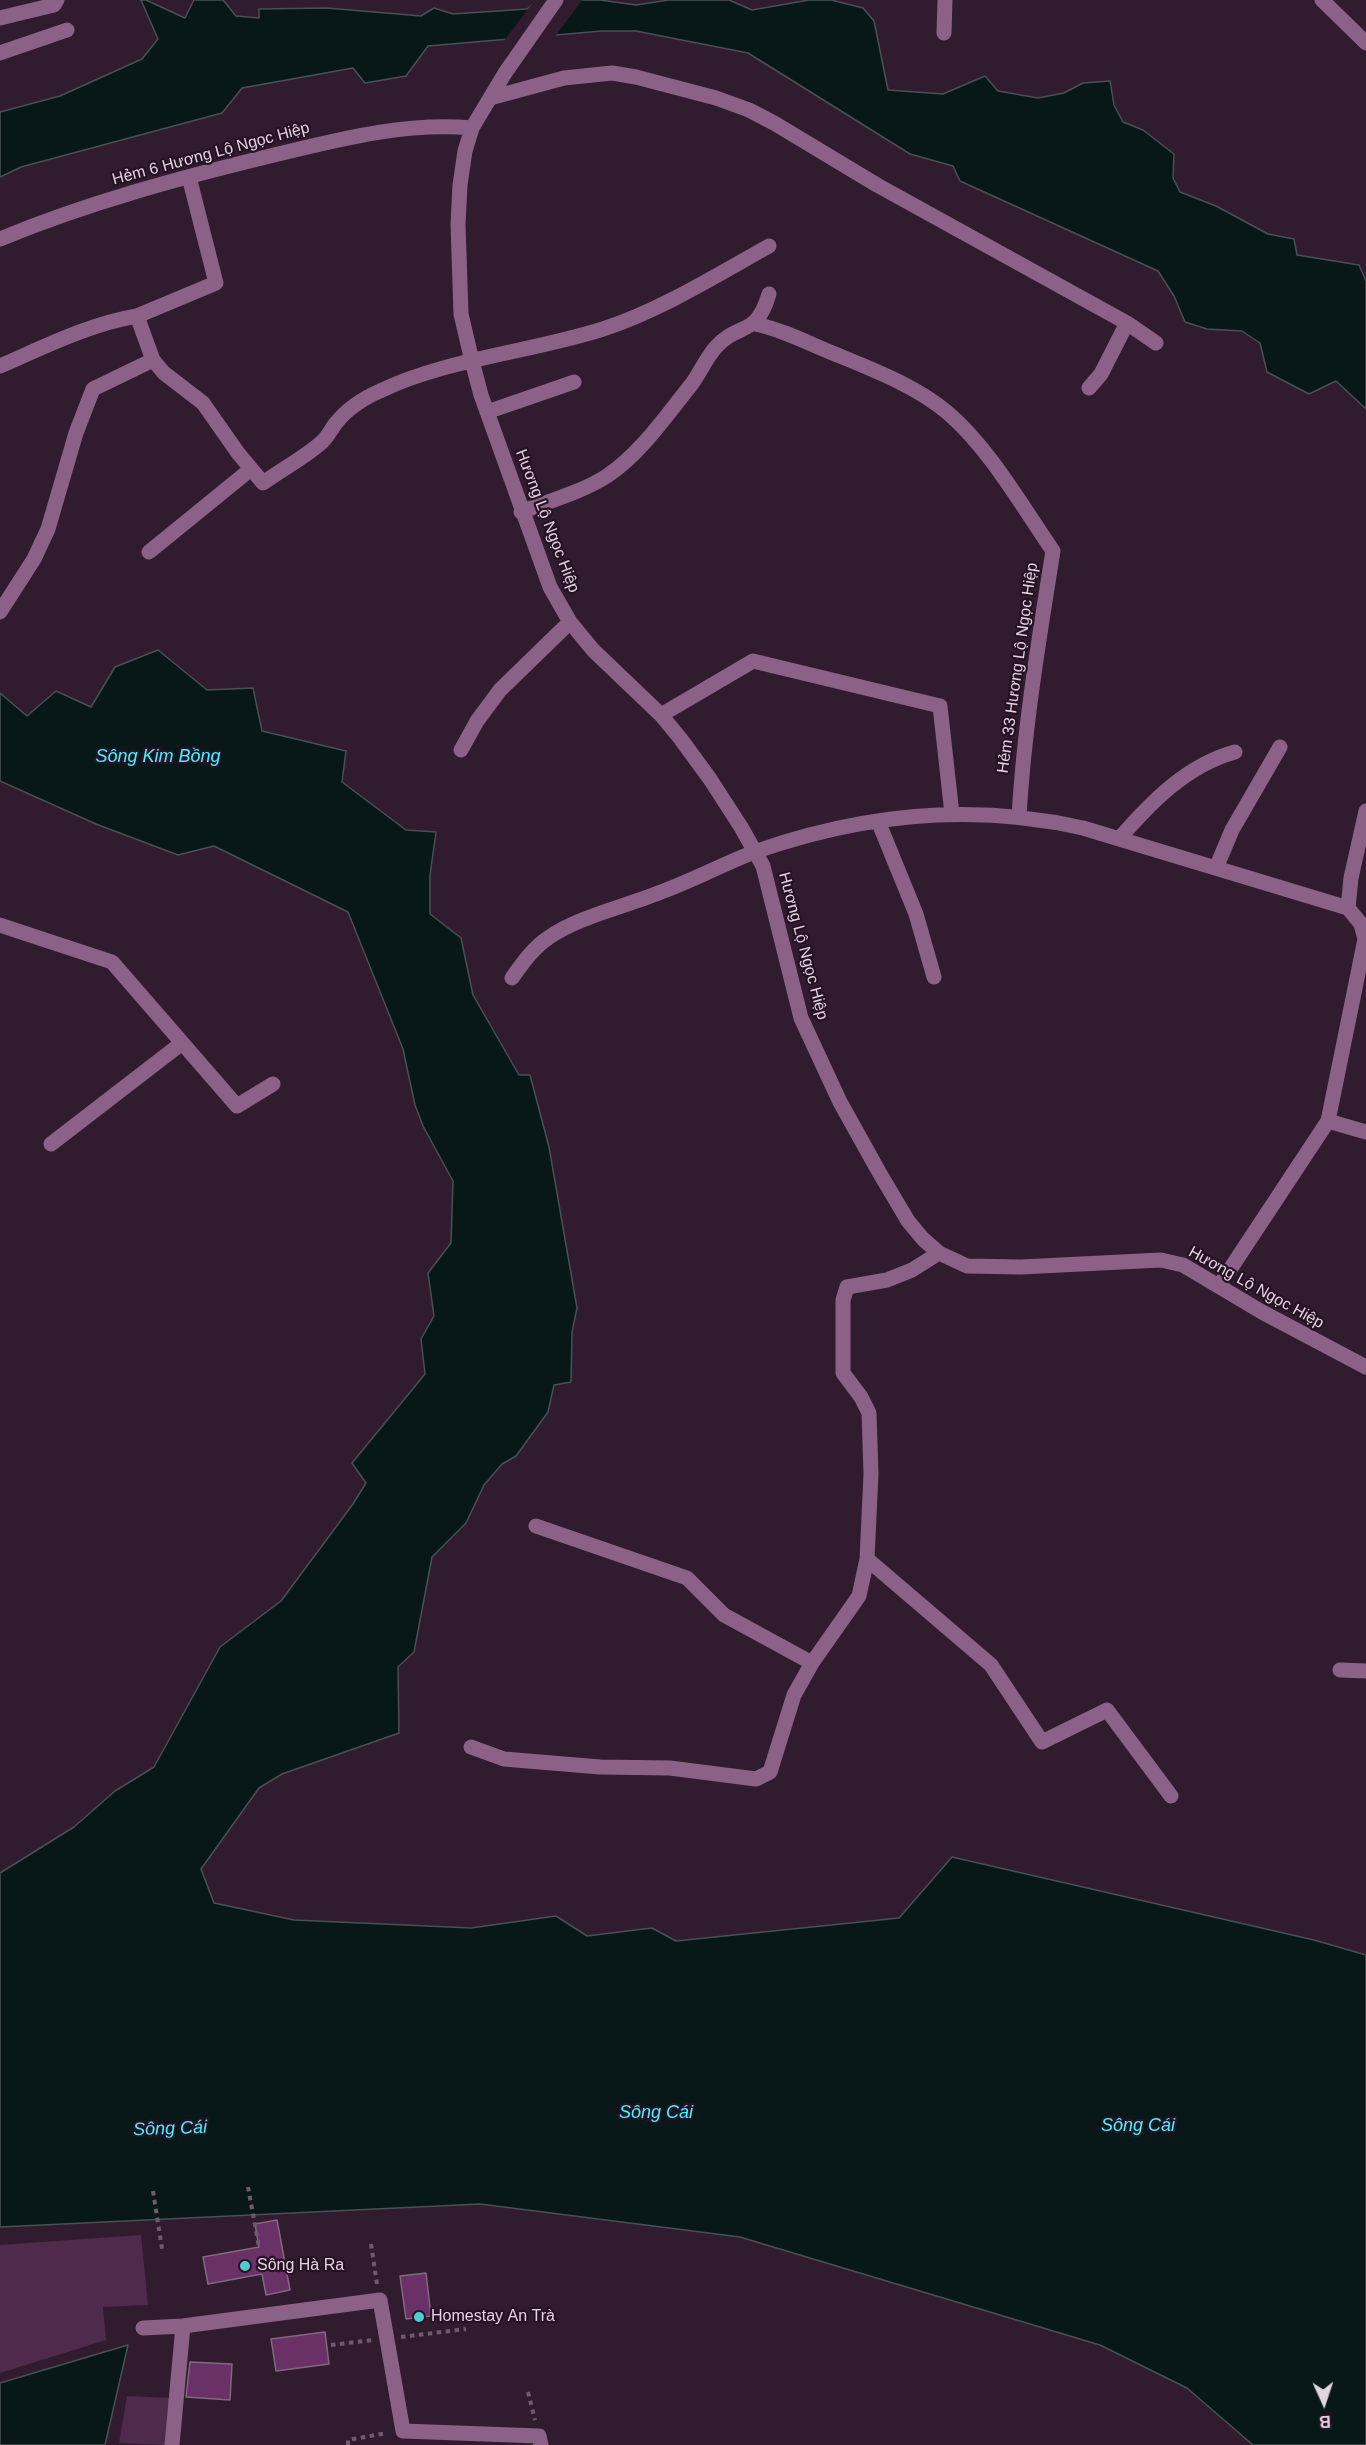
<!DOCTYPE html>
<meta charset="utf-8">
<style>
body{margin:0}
#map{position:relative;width:1366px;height:2445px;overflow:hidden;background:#311c2f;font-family:Arial,sans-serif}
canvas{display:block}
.north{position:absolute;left:1294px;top:2373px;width:60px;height:60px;-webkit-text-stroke:4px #271225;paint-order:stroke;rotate:177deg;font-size:16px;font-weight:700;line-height:24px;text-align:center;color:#e1d3df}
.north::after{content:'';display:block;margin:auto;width:21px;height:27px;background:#e1d3df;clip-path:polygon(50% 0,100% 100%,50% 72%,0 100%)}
</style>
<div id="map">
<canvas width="1366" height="2445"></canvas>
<div class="north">B</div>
</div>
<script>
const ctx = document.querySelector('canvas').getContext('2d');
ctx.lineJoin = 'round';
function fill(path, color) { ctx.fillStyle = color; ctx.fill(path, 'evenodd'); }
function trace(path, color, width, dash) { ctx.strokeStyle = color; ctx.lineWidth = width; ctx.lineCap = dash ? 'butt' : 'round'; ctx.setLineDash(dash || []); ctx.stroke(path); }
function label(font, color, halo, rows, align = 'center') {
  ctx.font = font + ' Arial,sans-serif'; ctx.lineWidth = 4.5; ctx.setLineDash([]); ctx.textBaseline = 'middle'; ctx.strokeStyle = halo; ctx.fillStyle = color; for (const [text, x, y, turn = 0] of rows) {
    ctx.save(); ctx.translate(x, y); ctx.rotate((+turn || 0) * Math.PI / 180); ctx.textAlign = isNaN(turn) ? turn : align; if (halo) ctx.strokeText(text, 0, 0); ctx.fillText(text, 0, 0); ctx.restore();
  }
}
fill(new Path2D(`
 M141,2235l7,70 -45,2 3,33 -106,33v-128z
 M127,2396l45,2 -6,47 -47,-2z`), '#4f2a4d');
const water = new Path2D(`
 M141,0h5l39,18 9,-18h29l13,16 23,2v-9l68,-1 94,8 13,-8 19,6 74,-5 11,-9h62l36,5 33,-5h60l23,10 57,-10h22l32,8 11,13 14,69 55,4 42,-18 13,15 40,7 26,-5 19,-10 27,-2 4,24 9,17 20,8 31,24 -1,24 7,14 36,14 52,28 26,5 3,16 62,10 7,16v128l-30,-28 -27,13 -42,-22 -7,-29 -18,-12 -35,-2 -22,-7 -11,-26 -16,-25 -198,-90 -7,-15 -43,-12 -162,-101 -112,-22h-34l-174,15 -22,30 -41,7 -12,-15 -111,20 -20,25 -201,54 -21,10v-65l60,-16 82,-37 16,-20z
 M158,650l49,40 46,-2 9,43 84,20 -4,31 64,48 30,2 -6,43v39l31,24 12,57 46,80h11l19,72 28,161 -5,24 -1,50 -17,3 -6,27 -32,44 -14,8 -18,21 -18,38 -34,34 -18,95 -16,15 1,66 -117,41 -23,14 -58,81 13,34 80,17 177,8 85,-12 31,20 65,-8 24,13 223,-23 53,-61 362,83 52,15v490h-113l-66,-57 -87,-43 -360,-108 -260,-33 -480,23v-354l74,-46 41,-36 39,-24 66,-120 61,-46 72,-97 13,-21 -14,-20 73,-89 -4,-35 13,-23 -6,-43 23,-30 2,-62 -30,-55 -8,-21 -12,-56 -55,-137 -134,-66 -36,9 -82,-31 -96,-43v-88l27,23 29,-25 35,16 24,-40z
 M128,2345l-23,100h-105v-62z`);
fill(water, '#081818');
trace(water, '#495054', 1.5);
fill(new Path2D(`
 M535,0h47l-28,38 -50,3z`), '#311c2f');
const building = new Path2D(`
 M277,2220l13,70 -24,5 -4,-21 -54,10 -5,-27 56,-10 -4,-23z
 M426,2273l5,43 -25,3 -6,-43z
 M325,2332l4,32 -53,7 -5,-32z
 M190,2362l42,2 -2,36 -44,-3z`);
fill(building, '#6a3167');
trace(building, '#82687f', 1.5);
trace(new Path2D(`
 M248,2187l11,60
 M153,2191l9,58
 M371,2244l6,40
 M401,2337l65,-8
 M331,2345l42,-5
 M528,2392l7,28
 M348,2445v-5l39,-7`), '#6e5c6c', 4, [4.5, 4.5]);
trace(new Path2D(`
 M556,0l-51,73 -33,55 -7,23 -5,34 -2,39 3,90 11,47 9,34 69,192 20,35 23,28 68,65 19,23 30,41 31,48 22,39 38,152 39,84 39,70 29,49 15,18 16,14 28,13 54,1 140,-7 22,5 79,47 104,55
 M1322,0l44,43
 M0,18l54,-13 3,-5
 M944,33l1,-33
 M0,53l67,-23
 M490,98l74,-20 48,-5 24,4 80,21 33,12 25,13 103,62 250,138 29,20
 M189,177l27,106 -79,33 16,44 11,13 39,30 35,50 25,30c19,-14 43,-26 60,-42 5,-5 9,-13 13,-18 11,-14 28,-25 44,-32 66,-32 151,-39 223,-62 58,-19 112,-53 166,-83
 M0,239c87,-36 179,-61 270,-83 67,-16 133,-34 202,-28
 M755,324c28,6 53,19 80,30 39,16 81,32 113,59 41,35 74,93 105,138 -14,88 -29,177 -34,266
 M0,366c44,-19 89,-42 137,-50
 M1089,388l12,-14 26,-51
 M487,412l87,-30
 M521,512c28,-11 61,-20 86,-36 34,-23 58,-59 84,-91 9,-12 15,-27 25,-38 24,-26 40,-9 53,-53
 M149,552l102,-83
 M0,612l34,-53 14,-30 28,-96 17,-44 60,-29
 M661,715l92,-54 187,45 12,108
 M461,750l16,-29 23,-31 70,-68
 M878,821l38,93 18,63
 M1119,839c32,-37 68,-74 116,-87
 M1216,868l16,-38 48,-83
 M1348,908l3,-30 15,-67
 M0,925l112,37 125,144 36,-22
 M512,978c10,-14 21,-30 36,-40 29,-21 79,-32 113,-46 33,-12 64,-29 96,-41 106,-37 216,-48 326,-23l265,80 13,16 4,15 -37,182 -109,165
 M1328,1121l38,11
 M51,1144l131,-101
 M536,1526l151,52 37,37 88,48
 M867,1559l124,106 51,77 65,-32 64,86
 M1340,1670l26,1
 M471,1747l33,12 96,8 70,1 86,11 14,-7 24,-77 18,-32 47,-67 8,-37 4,-85 -2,-61 -8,-16 -18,-24v-73l4,-13 40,-7 25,-10 27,-17
 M143,2328l40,-2 197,-26 23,131 136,5 2,9
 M172,2445l11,-119`), '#8b6187', 15);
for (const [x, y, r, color] of [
 [245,2266,6,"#51ccd1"],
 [419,2317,6,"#51ccd1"]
]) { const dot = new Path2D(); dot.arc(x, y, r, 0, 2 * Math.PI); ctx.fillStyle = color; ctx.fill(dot); trace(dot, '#271225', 2); }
label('16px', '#e1d3df', '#271225', [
 ["Hẻm 6 Hương Lộ Ngọc Hiệp",211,154,-15],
 ["Hương Lộ Ngọc Hiệp",547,521,69],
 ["Hẻm 33 Hương Lộ Ngọc Hiệp",1018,668,-82],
 ["Hương Lộ Ngọc Hiệp",803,946,75],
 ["Hương Lộ Ngọc Hiệp",1256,1288,29]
]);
label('16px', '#e1d3df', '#271225', [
 ["Sông Hà Ra",257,2266],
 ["Homestay An Trà",431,2317]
], 'left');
label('italic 18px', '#3ef6fd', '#271225', [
 ["Sông Kim Bồng",158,757],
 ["Sông Cái",656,2113],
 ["Sông Cái",1138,2126],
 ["Sông Cái",170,2129,-2]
]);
</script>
